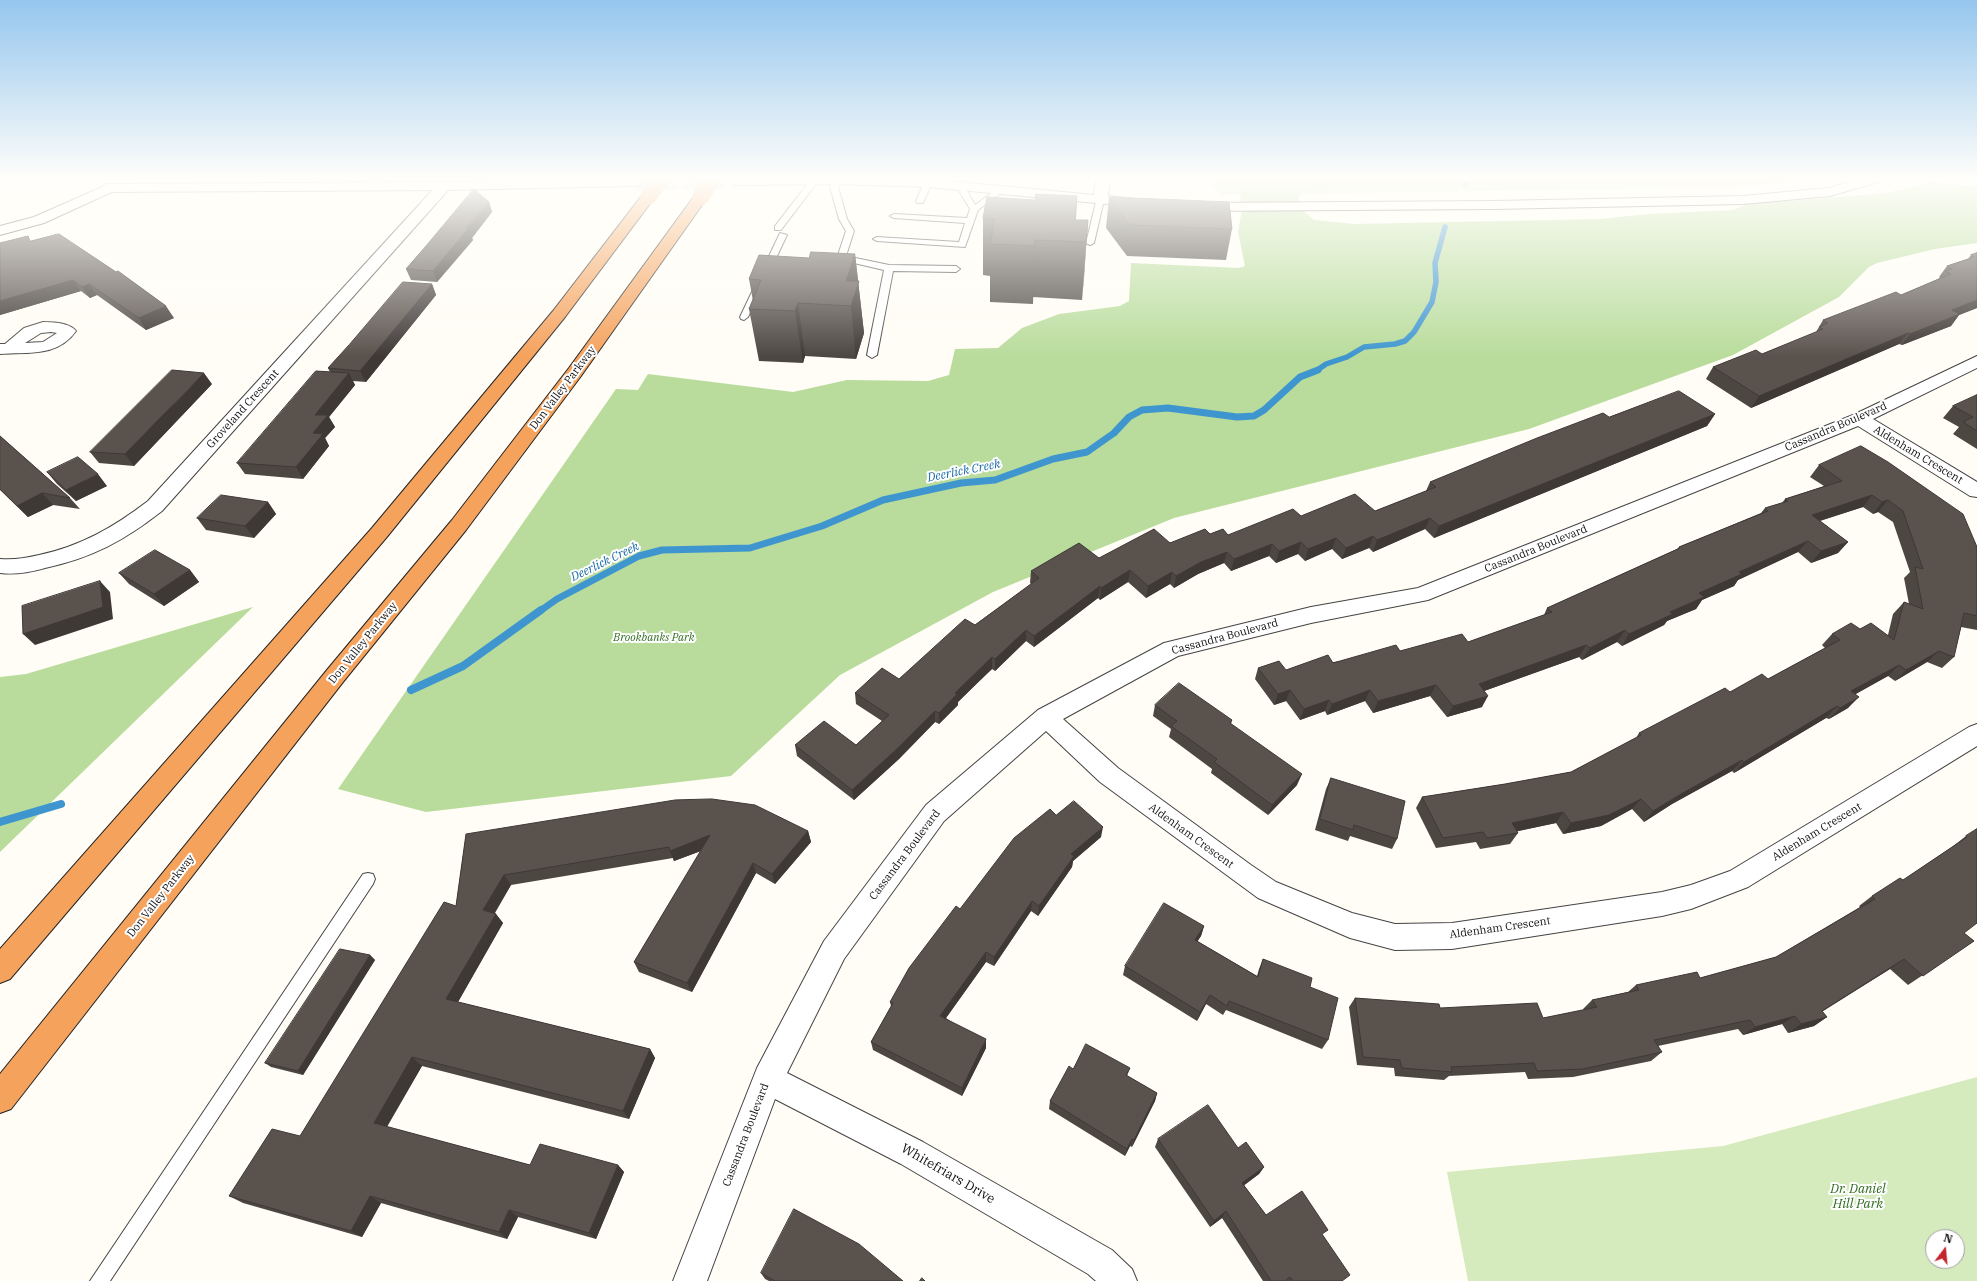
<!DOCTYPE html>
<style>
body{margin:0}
#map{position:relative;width:1977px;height:1281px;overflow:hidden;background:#fffdf5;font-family:"IBM Plex Serif",serif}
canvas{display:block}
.north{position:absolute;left:1925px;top:1229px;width:40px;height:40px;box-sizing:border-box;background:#fff;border:1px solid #a0a0a0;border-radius:50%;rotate:16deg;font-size:11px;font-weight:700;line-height:16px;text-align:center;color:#111}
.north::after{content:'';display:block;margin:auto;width:14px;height:18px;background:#c4262e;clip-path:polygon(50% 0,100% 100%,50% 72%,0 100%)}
</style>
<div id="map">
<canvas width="1977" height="1281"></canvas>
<div class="north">N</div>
</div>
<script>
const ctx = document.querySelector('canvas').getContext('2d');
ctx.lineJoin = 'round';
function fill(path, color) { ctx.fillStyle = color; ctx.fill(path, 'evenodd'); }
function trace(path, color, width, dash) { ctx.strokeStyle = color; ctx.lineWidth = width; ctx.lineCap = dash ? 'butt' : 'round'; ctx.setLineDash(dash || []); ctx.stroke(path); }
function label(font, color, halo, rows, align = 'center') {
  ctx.font = font + ' "IBM Plex Serif",serif'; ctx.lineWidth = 4; ctx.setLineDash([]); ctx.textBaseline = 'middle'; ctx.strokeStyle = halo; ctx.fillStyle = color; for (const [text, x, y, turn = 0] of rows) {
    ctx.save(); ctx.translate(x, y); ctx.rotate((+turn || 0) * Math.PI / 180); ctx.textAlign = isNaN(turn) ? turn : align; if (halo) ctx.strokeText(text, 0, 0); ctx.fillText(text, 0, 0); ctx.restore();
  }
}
fill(new Path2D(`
 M1207,178h606l-28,5 -64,4 -501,8z
 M1977,1077v204h-509l-21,-109 276,-26zM1933,1237h24v24h-24z`), '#d5ebbd');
fill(new Path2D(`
 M1239,178h147l-30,2 -56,13 -2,13 16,14 41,4 244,-5 50,-5 84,-4 19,-8 38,-1 97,-8 46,-11 44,5v56l-42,6 -58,14 -8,4 -30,30 -106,58 -204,74 -355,89 -181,74 -153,83 -109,101 -305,36 -88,-23 278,-400 22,1 10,-16 145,18 54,-12 81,1 21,-6 6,-26 43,-1 24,-20 37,-14 61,-8 9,-5 2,-38 108,5 6,-2 -7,-34 4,-22z
 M253,607l-253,245v-175l26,-3z`), '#b9dc9c');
trace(new Path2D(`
 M1465,185l5,-7
 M1316,371l10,-7 21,-7 17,-10 31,-3 10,-3 9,-9 18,-30 4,-20 -1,-19 10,-36`), '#3f96cf', 5.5);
trace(new Path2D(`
 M540,611l17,-12 82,-43 23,-6 88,-2 72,-22 61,-26 78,-17 34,-3 58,-21 34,-7 27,-19 15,-16 13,-7 26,-2 69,9 17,-1 10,-6 36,-33 18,-7`), '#3f96cf', 7);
trace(new Path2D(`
 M411,690l52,-24 78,-56
 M0,822l61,-18`), '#3f96cf', 8);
trace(new Path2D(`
 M636,182l101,-1`), '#dbdad3', 16, [16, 8]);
const service = new Path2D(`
 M812,178l7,2 -38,50h-6v-4z
 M835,178l7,2 -4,7 9,32 7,12 -8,25 43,9 67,1 4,3 -4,3 -63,-1 -16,84 -5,3 -5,-3 17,-85 -43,-10 -4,-2 9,-27 -7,-12 -9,-32z
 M925,181l7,2 -9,20h-6l-1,-2z
 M957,184h6l12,21 23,-17 7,2 -27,20 -13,37 -88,-6 -4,-2 4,-2 82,5 6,-19 -71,-5 -4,-2 4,-2 73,4 3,-9 -14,-23z
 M1097,198l7,2 -10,43 -4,2 -4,-2z
 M780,233l7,2 -39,82 -4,3 -3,-1 -1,-2z
 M368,873l5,1 2,5 -2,5 -263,397h-20l273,-407z`);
const minor = new Path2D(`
 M444,182l5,1 2,3 -2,3 -287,322c-37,29 -70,47 -117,57 -14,4 -30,7 -45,5v-14c13,1 27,-1 39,-4 42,-9 75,-28 109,-54l291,-318z
 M109,184l5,1 2,3 -2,3 -70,32 -44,12v-9l34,-9z
 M43,322c10,0 27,1 33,9 -18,26 -48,21 -76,23v-10h5l19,-16zM51,332l6,1 -14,9 -18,1 16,-10z
 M1977,356v12l-104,51 104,63v15l-7,-1 -112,-70 -430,174 -117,23 -133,33 -115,63 55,49 133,97 25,17 76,31 43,11 57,-1 210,-31 29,-7 39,-14 239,-144 8,-3v22l-229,141 -57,22 -29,7 -210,33 -57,1 -45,-12 -92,-40 -158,-116 -54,-51 -102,90 -100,138 -57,114 136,69 189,108 20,19 5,12h-41l-8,-7 -187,-110 -126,-65 -68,182h-34l84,-213 67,-127 102,-136 112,-95 126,-67 147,-36 107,-19 435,-173z`);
const tertiary = new Path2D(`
 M624,178h13l6,4 -2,3 -5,1 -192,4 -335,2 -5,-1 -2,-3 2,-3 5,-1 335,-2z
 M732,178l196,1 166,16 2,-17h14l-2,18 35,4 2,3 -2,3 -5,1 -210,-20 -90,-3 -101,1 -5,-1 -2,-3z
 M1862,178h22l-2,3 -52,15 -87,8 -249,5 -294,2 -5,-1 -2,-3 2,-3 5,-1 294,-2 249,-5 86,-8z`);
const motorway = new Path2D(`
 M648,193l5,1 2,3 -90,120 -179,221 -376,441 -10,4v-34l372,-421 181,-217 90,-117z
 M700,194l5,1 2,3 -126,178 -115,154 -123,152 -332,427 -11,4v-39l327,-404 125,-150 117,-152 126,-173z`);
trace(service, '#444', 2);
trace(minor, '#444', 2);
trace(tertiary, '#444', 2);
trace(motorway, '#222', 2);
fill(service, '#fff');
fill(minor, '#fff');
fill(tertiary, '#fff');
fill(motorway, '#f5a25d');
const motorwayBridge = new Path2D(`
 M648,197l14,-19
 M700,198l13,-20`);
trace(motorwayBridge, '#222', 16, []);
trace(motorwayBridge, '#f5a25d', 16);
fill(new Path2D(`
 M1077,196l-1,24h12l-6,80 -49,-3v7l-43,-2v-26l-7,-1v-57l52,-18z
 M1109,197l123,32 -6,31 -99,-4 -21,-28z
 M489,202l3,10 -20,26 1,2 -36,42 -26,-2 -5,-11z
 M32,241l142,77 -28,12 -49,-35 -7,3 -9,-7 -81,24v-72z
 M1977,253v55l-18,7 -8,11 -49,19 -3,-1 -148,64 -45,-29 7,-12 49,-13 54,-22 7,-12 78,-25 39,-17 -1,-1 8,-11 21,-7 3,-4z
 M855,254l9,79 -8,26 -51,-3 -2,7 -44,-2 -10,-52 4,-8 -4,-22 60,-21z
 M432,284l4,11 -70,87 -13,-1 2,4 -26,32 6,10 -10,11 4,8 -26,33 -58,-5 -8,-11 93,-91 -2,-4z
 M212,384l-78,82 -35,-3 -9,-11z
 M1977,395v54l-24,-15 6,-7 -16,-9 10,-12z
 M1715,414l-8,12 -273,112 -9,-9 -52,23 -4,-4 -27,11 -10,-10 -27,12 -7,-7 -22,9 -7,-7 -38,15 -7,-8 -26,11 -24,14 -4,-4 -24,14 -18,-16 -28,18 -2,-2 -64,49 -8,-6 -31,30 -3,-2 -13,12 -21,21v3l-19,19 -4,-2 -36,37 -45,41 -57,-44 -2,-11h61l26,-24 -26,-17 -1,-11 44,-14 133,-95 -2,-1 1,-12 68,-13 111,-24 18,1 73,-19 74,-5 51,-20 4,-9 179,-65z
 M0,436l70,62 10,11 -27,-4 -25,12 -28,-27z
 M1861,446l116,101v83l-16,-3 -7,30 -12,11 -15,-6 -32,19 -7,-5 -33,18 -7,14 -19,11 -3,-1 -92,55 -2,-2 -60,33 -28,18 -12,-13 -31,17 -38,8 -7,-11 -39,8 1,2 -8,11 -30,5 -4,-7 -40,6 -20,-40 6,-11 83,-13 66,-12 65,-34 3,-5 91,-41 38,-13 57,-31 -3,-3 10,-11 28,-5 28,6 5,-21 11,-12 5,2 -5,-26 6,-6 -17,-50 -15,-10 -5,2 -10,-7 -43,14 28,21 -10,11 -27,10 -13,-11 -60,28 -4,6 -32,14 -6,9 -29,12 -3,4 -42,21 -5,-4 -35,18 -3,-3 -95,34 -2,16 -35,10 -17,-21 -57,17 -8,-12 -38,14 -2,-4 -25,9 -14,-19 -12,4 -19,-26 3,-11 28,2 114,-19 68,-9 76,-27 3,-7 130,-59 2,-2 82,-34 4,-5 17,-5 3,-4 39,-13 -14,-9 9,-12z
 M47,472l60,14 -31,15 -19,-17z
 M268,502l8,12 -22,24 -48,-8 -9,-12z
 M190,570l9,12 -35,24 -35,-22 -10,-11z
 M1155,705l77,15 -1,4 66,61 -29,30 -57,-42 1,-4 -43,-32 2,-8 -18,-13z
 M1331,778l66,61 -5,10 -42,-13 -2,5 -33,-11 11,-41z
 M1056,815l45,22 -28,24 -1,6 -34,49 -7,-5 -37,55 -8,-4 -40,56 40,30 -24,48 -89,-46 -2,-8 20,-36 -1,-4z
 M1977,829l-13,104 10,8 -66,44 -18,-16 -68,42 5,6 -13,9 -26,7 -6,-9 -39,11 -5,-6 -80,17 4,6 -11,9 -78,16 -45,2 -3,-7 -76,4 -5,4 -49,-4 -1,-8 -37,-3 -8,-58 6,-9 85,10 103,10 41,-8 -1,-1 9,-9 36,-8 8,-7 64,-7 76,-21 84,-50 -1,-1 13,-10 31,-16 49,-33 14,-11z
 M808,831l3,11 -36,42 -19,-11 -64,119 -53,-20 -5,-10 67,-111 -27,10 -1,-3 -162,27 -16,28 8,10 -45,79 192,47 5,9 -26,61 -207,-53 -35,61 143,38h88l6,7 -28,67 -78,-22 -11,22 -126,-36 -19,34 -119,-34 -14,-7 71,-60 156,-230 10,-72z
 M1204,926l-3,10 -4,5 60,35 2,-7 4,-10 47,28 18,53 -6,9 -96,-39 -3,5 -17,-11 -9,17 -74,-46 2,-9z
 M370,955l5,5 -72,115 -32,-8 -6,-4z
 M1130,1068l-3,8 30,17 -2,8 -23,46 -2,-1 -5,10 -76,-47 1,-8 23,-32z
 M1158,1139l80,9 26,19 -5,7 -15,11 22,30 57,21 20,45h-80l-41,-63 -12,9 -55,-80z
 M761,1273l142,8h-134l-4,-2z`), '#4d4742');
fill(new Path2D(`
 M489,202l3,10 -20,26 1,2 -36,42 -4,-11z
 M1088,220l-4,58 -2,22 4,-58z
 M1035,240l-2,57v7l2,-58z
 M855,254l9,79 -8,26 -5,-53 -5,-25z
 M73,280l8,11 -81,24v-14z
 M89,284l8,11 -7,3 -8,-11z
 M432,284l4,11 -70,87 -6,-11z
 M1977,300v8l-18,7 -8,11 -49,19 8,-11 42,-24z
 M798,303l7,53 -2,7 -8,-52z
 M166,306l8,12 -28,12 -7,-12z
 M1908,333l-9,11 -148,64 8,-12z
 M204,373l8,11 -78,82 -9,-12z
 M349,373l6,12 -26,32 6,10 -10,11 4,8 -26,33 -7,-12 19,-52z
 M1715,414l-8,12 -273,112 5,-12z
 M98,474l9,12 -31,15 -10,-11z
 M42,493l11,12 -25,12 -11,-11z
 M1872,495l-9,12 -60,19 9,-11z
 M1888,500l-10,12 -5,2 9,-12z
 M268,502l8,12 -22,24 -9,-12z
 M1430,518l-5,11 -52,23 4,-12z
 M1373,536l-4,12 -27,11 4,-11z
 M1336,538l-4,11 -27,12 3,-12z
 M1808,541l-10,11 -60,28 -4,6 -32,14 -6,9 -29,12 -3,4 -42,21 7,-12 41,-22 29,-19 40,-21z
 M1301,542l-3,12 -22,9 3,-12z
 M1848,542l-10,11 -27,10 10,-12z
 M1272,544l-3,12 -38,15 3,-12z
 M1227,552l-3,11 -26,11 -24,14 2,-12 25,-14z
 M190,570l9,12 -35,24 -10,-12z
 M1130,570l-2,12 -28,18 1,-12z
 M1172,572l-2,12 -24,14 2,-12z
 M100,581l10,11 3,27 -78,26 -12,-11z
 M1100,586l-2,12 -64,49v-11z
 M1026,630v11l-31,30v-12z
 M1625,630l-8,12 -35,18 8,-12z
 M1586,645l-7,12 -106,38 6,-11z
 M1939,651l-12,11 -32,19 11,-11z
 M992,657v12l-34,33v3l-19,19v-11l16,-20z
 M1899,665l-11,11 -48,27 11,-12z
 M1436,685l-6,11 -57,17 5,-12z
 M1290,690l-4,11 -12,4 4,-11z
 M1370,690l-5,11 -38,14 5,-11z
 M1488,696l-6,11 -35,10 6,-11z
 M1859,697l-11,11 -19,11 11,-11z
 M1329,700l-4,11 -25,9 4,-11z
 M1837,706l-11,12 -92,55 10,-11z
 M935,711v11l-36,37 -45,41 -2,-10z
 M1742,760l-10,11 -60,33 -28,18 9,-11 28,-17z
 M1302,774l-5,11 -29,30 4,-10z
 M1641,799l-9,10 -31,17 -38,8 8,-11z
 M1563,812l-7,11 -51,11 7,-11z
 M1103,827l-2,10 -28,24 -1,6 -34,49 1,-10 32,-52z
 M808,831l3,11 -36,42 -3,-10z
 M710,835l4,11 -40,15 -4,-10z
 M753,863l3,10 -64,119 -5,-9z
 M504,875l7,10 -21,35 -7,-10z
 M1032,901l-1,10 -37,55v-9z
 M496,914l7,9 -49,86 -8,-10z
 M1204,926l-3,10 -9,14 3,-10z
 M986,952v10l-45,63 -1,-9z
 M370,955l5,5 -72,115 -5,-4z
 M1904,959l-14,10 -81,51 13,-9z
 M1210,995l-4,9 -9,17 3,-9z
 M1795,1016l-13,8 -39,11 12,-8z
 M1827,1017l-13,9 -26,7 13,-9z
 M986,1039v9l-24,48v-8z
 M650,1049l5,9 -26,61 -6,-8z
 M412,1057l10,9 -38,65 -10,-8z
 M1157,1093l-2,8 -23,46 2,-7z
 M1132,1139l-2,7 -5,10 2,-7z
 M618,1165l6,7 -28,67 -7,-6z
 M1264,1167l-5,7 -21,16 4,-7z
 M370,1196l11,7 -19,34 -11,-6z
 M509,1210l9,7 -11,22 -8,-7z
 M1226,1211l-4,7 -12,9 4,-6z`), '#3f3936');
const building = new Path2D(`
 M474,189l15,13 -23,26 2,1 -35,42 -27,-2 20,-23z
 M1036,194l41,2 -2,24h13l-2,22 -51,-2v6l-45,-2 5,-25 -12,-1 4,-21 48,3z
 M1109,197l120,5 3,27 -102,-4z
 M59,234l57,38 2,-1 48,35 -27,12 -50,-34 -7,3 -9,-7 -73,21v-58l28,-7 2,5z
 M811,252l44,2 -9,27h13l-8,25 -53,-3 -3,8 -46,-2 12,-29 -12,-1 10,-24 50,3z
 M1977,253v47l-25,10 8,4 -50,20 -2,-1 -149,63 -46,-29 43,-17 6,4 61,-25 -4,-2 9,-4 -5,-3 73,-28 5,3 50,-21 -6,-3 7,-2 -5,-3 27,-9 -3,-2z
 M403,282l29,2 -72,87 -32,-3 21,-23z
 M172,370l32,3 -79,81 -35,-2z
 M316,371l33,2 -34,42h13l-15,18 10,1 -27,33 -59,-4z
 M1679,391l36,23 -276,112 -9,-8 -53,22 -4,-4 -27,12 -10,-10 -28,11 -7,-7 -22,9 -7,-7 -38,15 -7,-7 -26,10 -25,14 -4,-4 -24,14 -18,-16 -29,18 -1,-2 -66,50 -8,-6 -31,29 -3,-2 -37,36 2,1 -18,19 -4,-2 -37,37 -46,42 -57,-45 29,-24 32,24 33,-30 -34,-22 27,-25 17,11 66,-60 10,6 64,-47 -8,-7 48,-28 20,15 55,-29 16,14 35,-14 5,5 13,-5 5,6 65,-26 8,7 54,-22 20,17 61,-24 -6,-5 107,-44 66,-25 6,4z
 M1977,395v36l-14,-9 10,-5 -20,-11z
 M0,436l70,62 -28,-5 -25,13 -17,-17z
 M1861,446l27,16 75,52 14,33v69l-13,-3 -10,44 -15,-6 -33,19 -7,-5 -48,26 8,6 -19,11 -3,-2 -93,56 -2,-2 -61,34 -28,17 -12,-12 -32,16 -38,8 -8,-11 -51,11 6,10 -31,5 -4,-6 -40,6 -21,-41 83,-13 66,-12 70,-37 -2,-2 86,-45 5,4 32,-18 6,5 11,-6 61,-33 -8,-6 19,-11 9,6 11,-6 23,17 10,-38 19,7 -8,-42 8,2 -20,-58 -15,-11 -6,2 -10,-7 -60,20 36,27 -27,9 -13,-10 -69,31 3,2 -43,19 5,4 -34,15 3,2 -44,20 -4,-4 -35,18 -4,-3 -107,39 9,12 -35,10 -17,-21 -58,16 -8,-11 -38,14 -3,-4 -25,9 -14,-19 -12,4 -20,-26 21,-7 7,9 42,-15 5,8 63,-18 4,6 62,-17 6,8 84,-30 -5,-4 133,-60 -1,-1 89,-36 -3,-3 23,-7 -3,-2 57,-18 -23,-16z
 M78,457l20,17 -32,16 -19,-18z
 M221,495l47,7 -23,24 -48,-8z
 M155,550l35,20 -36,24 -35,-21z
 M100,581l3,26 -80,27 -1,-28z
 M1179,683l53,37 -2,3 72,51 -30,31 -58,-43 3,-3 -46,-33 6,-5 -22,-16z
 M1331,778l74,23 -8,38 -43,-14 -1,5 -33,-11z
 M712,799l43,6 53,26 -36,43 -19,-11 -66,120 -53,-21 76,-127 -40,16 -1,-4 -165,28 -21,35 13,4 -50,85 204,50 -27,62 -211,-54 -38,66 156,42 10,-21 78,21 -29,68 -80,-23 -10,22 -129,-36 -19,35 -122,-35 43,-67 28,7 144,-234 12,4 10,-72 209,-34z
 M1074,801l29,26 -32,27 3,2 -35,50 -7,-5 -38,56 -8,-5 -46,64 46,23 -24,49 -91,-46 22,-39 -3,-1 19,-34 47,-62 4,3 54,-71 36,-29 6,6z
 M1977,829v94l-13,10 10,8 -51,35 -19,-17 -82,52 5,6 -26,7 -6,-8 -40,11 -5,-7 -96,20 8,12 -79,17 -46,2 -3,-8 -83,4 1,5 -50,-4 -2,-8 -37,-3 -8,-59 84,6 1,4 97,-5 6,15 54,-11 -5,-7 47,-10 -3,-5 61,-13 3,6 76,-21 99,-58 -3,-3 28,-18 3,2 64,-43 -1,-1z
 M1164,903l40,23 -9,14 63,37 5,-18 49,19 -2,9 28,11 -10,42 -99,-39 -2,5 -17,-11 -10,17 -75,-46z
 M340,949l30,6 -72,116 -33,-8z
 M1086,1044l44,24 -4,7 31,18 -23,47 -2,-1 -5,10 -77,-48 19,-35 4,3z
 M1208,1105l30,43 8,-6 18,25 -22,16 24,32 36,-24 26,39 -6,4 28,41 -8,6h-49l-3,-4 -5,4h-14l-45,-70 -12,10 -56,-82z
 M794,1209l65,35 44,37h-128l-14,-8z
 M922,1278l3,3h-5z`);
fill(building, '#5a524d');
trace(building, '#3f3936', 1);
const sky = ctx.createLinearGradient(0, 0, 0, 357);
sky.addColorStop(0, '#95c6ee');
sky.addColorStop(0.5, '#fffefa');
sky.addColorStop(1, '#fffefa00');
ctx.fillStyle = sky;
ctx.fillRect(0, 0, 1977, 357);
label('11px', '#111', '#fff', [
 ["Don Valley Parkway",563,388,-53],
 ["Groveland Crescent",243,409,-48],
 ["Cassandra Boulevard",1836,427,-23],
 ["Aldenham Crescent",1918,455,31],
 ["Cassandra Boulevard",1536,549,-22],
 ["Cassandra Boulevard",1225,637,-15],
 ["Don Valley Parkway",363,643,-51],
 ["Aldenham Crescent",1817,832,-31],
 ["Aldenham Crescent",1191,836,36],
 ["Cassandra Boulevard",905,855,-53],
 ["Don Valley Parkway",161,896,-52],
 ["Aldenham Crescent",1500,928,-8],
 ["Cassandra Boulevard",746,1135,-69]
]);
label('italic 11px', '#2f6b1f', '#fff', [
 ["Brookbanks Park",654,638]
]);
label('italic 12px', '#1768a6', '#fff', [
 ["Deerlick Creek",964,471,-11],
 ["Deerlick Creek",605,562,-26]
]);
label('13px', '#111', '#fff', [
 ["Whitefriars Drive",948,1174,30]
]);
label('italic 13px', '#2f6b1f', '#fff', [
 ["Dr. Daniel",1858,1189],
 ["Hill Park",1858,1204]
]);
</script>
